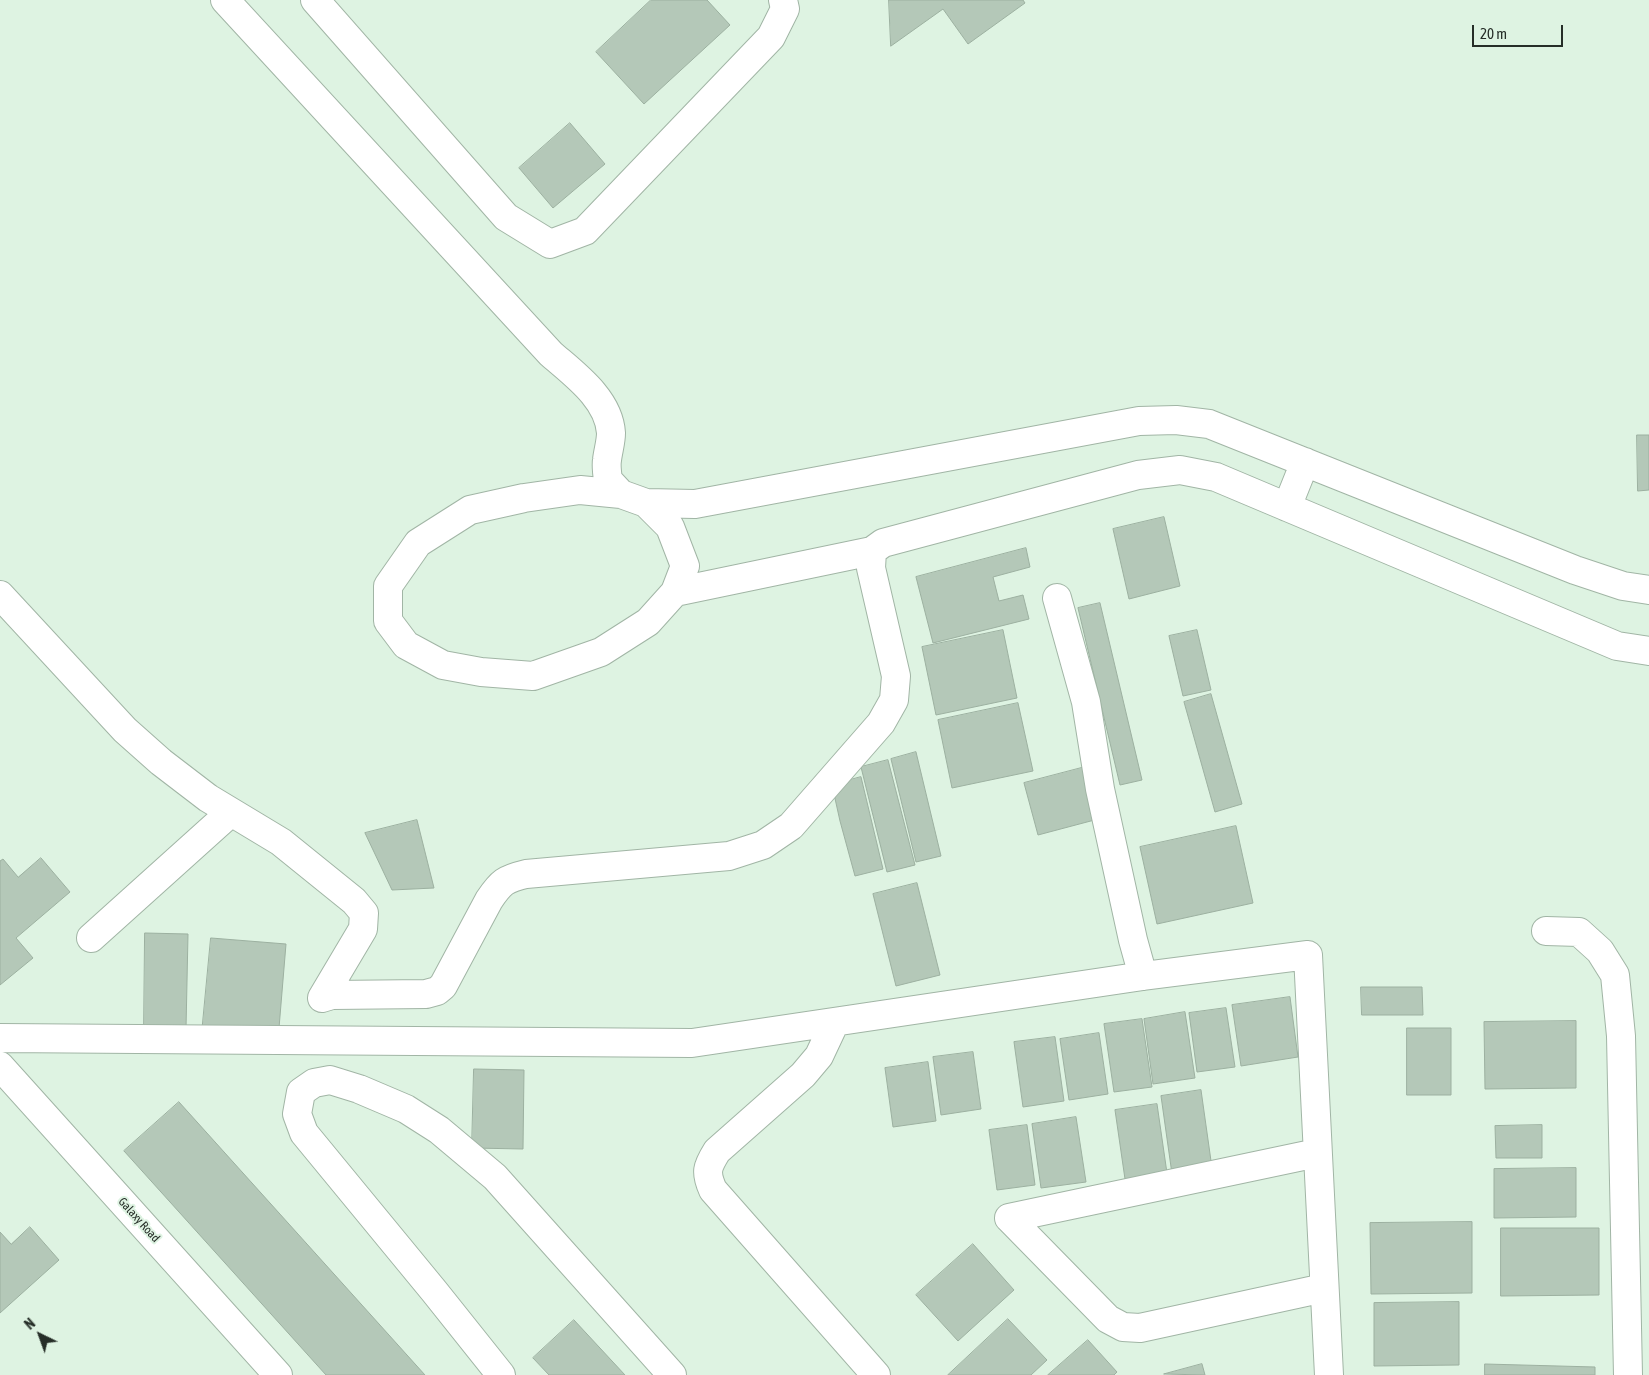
<!DOCTYPE html>
<style>
body{margin:0}
#map{position:relative;width:1649px;height:1375px;overflow:hidden;background:#def3e2;font-family:"Asap Condensed",sans-serif}
canvas{display:block}
.north{position:absolute;left:15px;top:1310px;width:50px;height:50px;-webkit-text-stroke:4px #def3e2;paint-order:stroke;rotate:318deg;font-size:14px;font-weight:700;line-height:20px;text-align:center;color:#262e28}
.north::after{content:'';display:block;margin:auto;width:18px;height:22px;background:#262e28;clip-path:polygon(50% 0,100% 100%,50% 72%,0 100%)}
.scale{position:absolute;left:1472px;top:25px;width:91px;height:22px;box-sizing:border-box;border:2px solid #262e28;border-top:0;padding-left:6px;font-size:15px;line-height:18px;white-space:nowrap;color:#262e28;-webkit-text-stroke:4px #def3e2;paint-order:stroke}
</style>
<div id="map">
<canvas width="1649" height="1375"></canvas>
<div class="north">N</div>
<div class="scale">20 m</div>
</div>
<script>
const ctx = document.querySelector('canvas').getContext('2d');
ctx.lineJoin = 'round';
function fill(path, color) { ctx.fillStyle = color; ctx.fill(path, 'evenodd'); }
function trace(path, color, width, dash) { ctx.strokeStyle = color; ctx.lineWidth = width; ctx.lineCap = dash ? 'butt' : 'round'; ctx.setLineDash(dash || []); ctx.stroke(path); }
function label(font, color, halo, rows, align = 'center') {
  ctx.font = font + ' "Asap Condensed",sans-serif'; ctx.lineWidth = 4; ctx.setLineDash([]); ctx.textBaseline = 'middle'; ctx.strokeStyle = halo; ctx.fillStyle = color; for (const [text, x, y, turn = 0] of rows) {
    ctx.save(); ctx.translate(x, y); ctx.rotate((+turn || 0) * Math.PI / 180); ctx.textAlign = isNaN(turn) ? turn : align; if (halo) ctx.strokeText(text, 0, 0); ctx.fillText(text, 0, 0); ctx.restore();
  }
}
const building = new Path2D(`
 M651,0h56l23,25 -86,79 -48,-52z
 M889,0h134l2,3 -57,41 -25,-35 -52,37z
 M570,123l35,41 -52,44 -34,-40z
 M1637,435h12v55l-11,1z
 M1164,517l16,69 -51,13 -16,-70z
 M1026,548l4,19 -37,10 6,24 24,-6 6,24 -96,24 -17,-66z
 M1100,603l42,177 -22,5 -42,-177z
 M1003,630l14,68 -81,17 -14,-68z
 M1197,630l14,60 -28,6 -14,-60z
 M1211,694l31,110 -27,8 -31,-110z
 M1018,703l15,68 -81,17 -14,-68z
 M916,752l25,104 -25,6 -25,-103z
 M888,760l27,105 -28,7 -26,-105z
 M1089,766l13,52 -64,17 -14,-52z
 M861,777l22,92 -28,7 -15,-55 -8,-36z
 M417,820l17,68 -42,2 -27,-57z
 M1236,826l17,77 -96,21 -17,-77z
 M41,858l29,34 -54,46 17,20 -33,27v-124l3,-2 15,18z
 M917,883l23,92 -44,11 -23,-92z
 M145,933l43,1 -2,95h-42z
 M211,938l75,6 -8,96 -76,-7z
 M1361,987h61l1,28h-61z
 M1290,997l8,60 -57,9 -9,-61z
 M1226,1008l9,59 -38,5 -8,-59z
 M1185,1012l10,66 -42,6 -9,-65z
 M1142,1019l10,68 -38,5 -10,-68z
 M1576,1021v67l-91,1 -1,-67z
 M1407,1028h44v67h-44z
 M1099,1033l9,61 -39,6 -9,-61z
 M1055,1037l9,64 -41,6 -9,-65z
 M973,1052l8,57 -40,6 -8,-58z
 M928,1062l8,59 -43,6 -8,-59z
 M474,1069l50,1 -1,79 -51,-1z
 M1201,1090l11,78 -40,6 -11,-78z
 M179,1102l246,273h-99l-202,-224z
 M1157,1104l11,76 -42,6 -11,-76z
 M1076,1117l10,65 -45,6 -9,-64z
 M1027,1125l8,60 -38,5 -8,-60z
 M1542,1125v33h-46l-1,-32z
 M1576,1168v49l-82,1v-49z
 M1472,1222v71l-101,1 -1,-71z
 M30,1227l29,33 -59,53v-81l11,12z
 M1501,1228h98v67l-98,1z
 M973,1244l41,46 -56,51 -42,-46z
 M1459,1302v63l-85,1v-63z
 M1008,1319l39,41 -16,15h-83z
 M574,1320l51,55h-76l-16,-17z
 M1088,1340l29,32 -3,3h-66z
 M1202,1364l3,11 -41,-1z
 M1485,1364l110,3v8h-110z`);
fill(building, '#b4c8b8');
trace(building, '#9cb0a0', 1);
const minor = new Path2D(`
 M225,0l326,354c23,20 58,45 60,79 0,9 -3,18 -4,27 -1,6 0,13 1,20l13,14
 M315,0l191,217 44,27 35,-13 186,-194 14,-28 -2,-9
 M646,503l24,24 15,39 -10,26 -27,30 -47,30 -68,24 -52,-4 -38,-7 -37,-20 -18,-24v-35l30,-43 52,-33 54,-12 56,-8 41,4 25,9 49,1 444,-83 37,-1 33,4 366,146 48,16 26,4
 M1287,507l18,-45
 M675,592l197,-41 11,-8 255,-68 42,-5 36,7 401,169 32,5
 M0,595l125,135 36,32 47,36 73,44 73,59 10,12 -1,16 -41,69
 M1057,598l29,104 14,87 33,151 10,36
 M1546,931l33,1 21,19 15,24 6,61 7,339
 M91,938l140,-126
 M322,998l10,-3 94,-1 11,-3 6,-5 46,-86c12,-18 16,-21 37,-26l203,-18 34,-11 28,-19 90,-103 13,-23 2,-24 -25,-108 1,-17
 M835,1022l-16,34 -16,19 -86,76c-10,16 -12,21 -4,39l163,185
 M0,1038l692,5 451,-67 165,-21 21,420
 M0,1066l278,309
 M1009,1218l99,101 15,8 17,1 184,-40
 M1009,1218l308,-65
 M501,1375l-67,-84 -130,-158 -7,-19 4,-22 13,-9 16,-3 29,9 47,20 33,21 56,47 177,198`);
trace(minor, '#a1b5a5', 30);
trace(minor, '#fff', 28);
label('12px', '#262e28', '#def3e2', [
 ["Galaxy Road",139,1220,48]
]);
</script>
